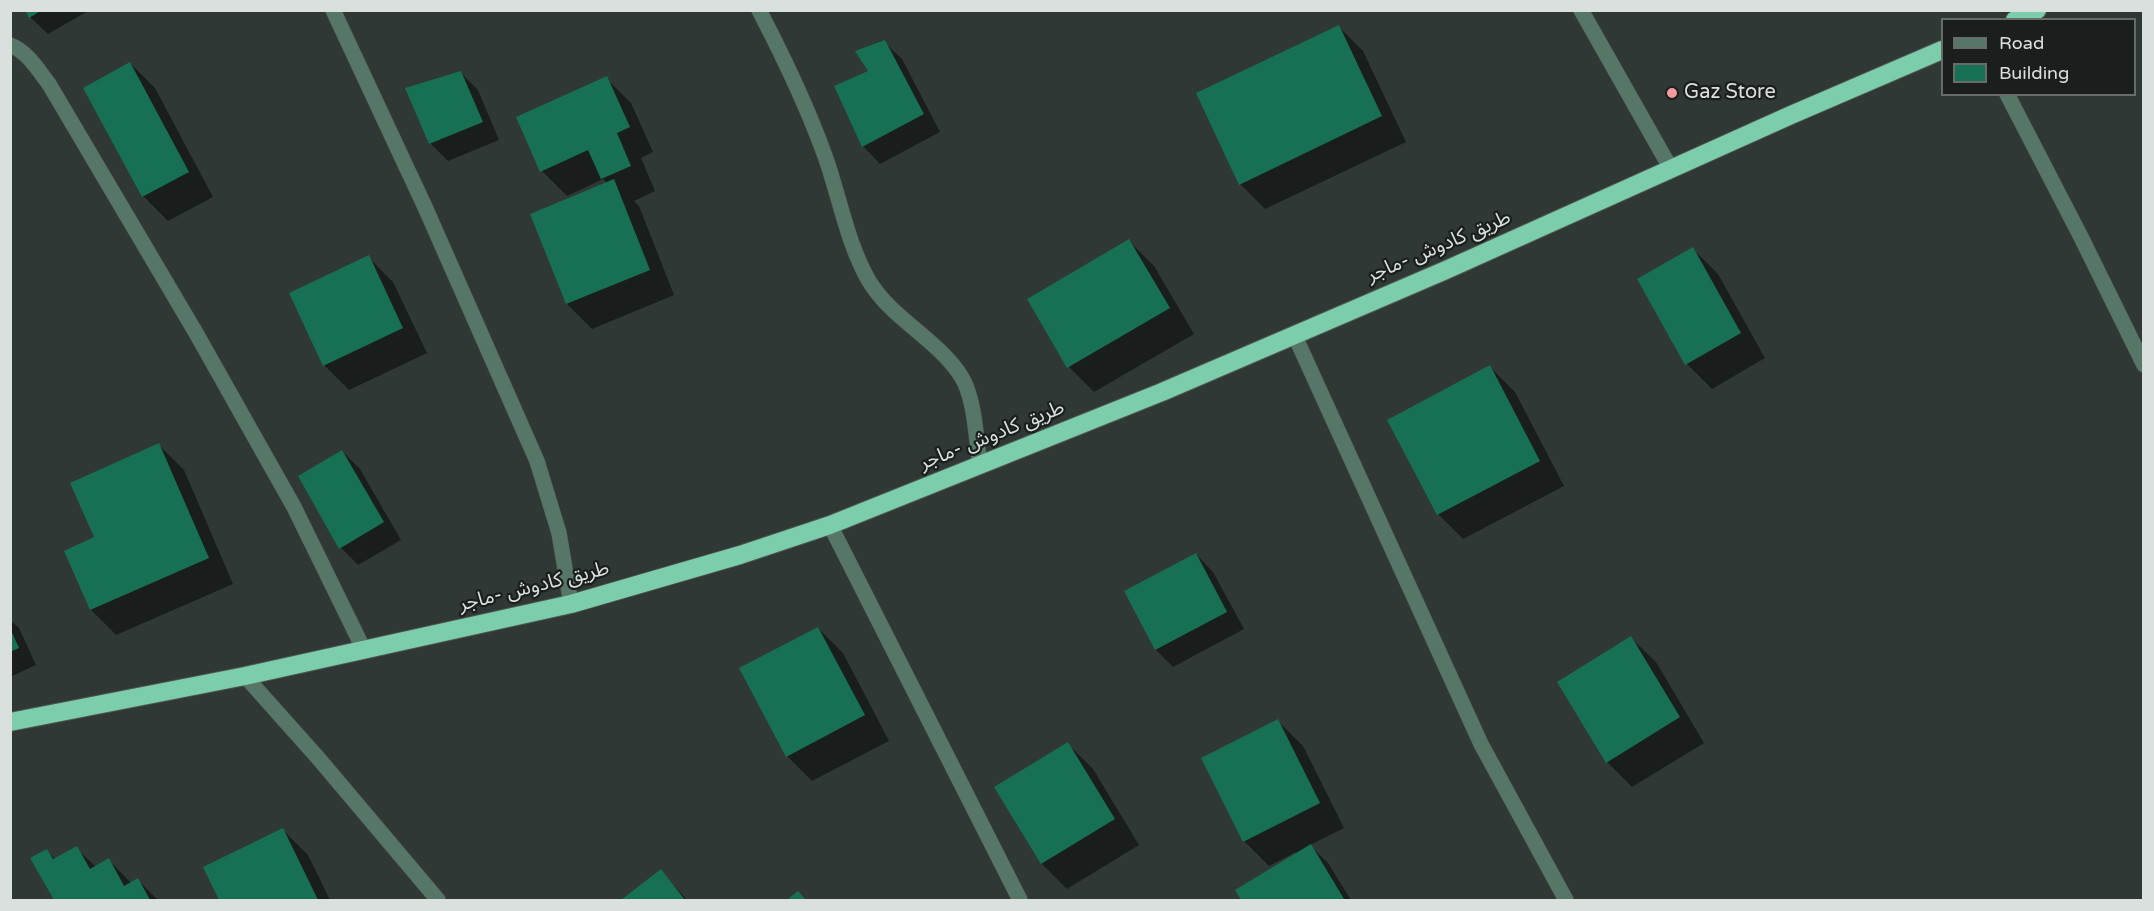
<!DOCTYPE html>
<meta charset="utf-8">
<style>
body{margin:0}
#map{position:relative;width:2154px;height:911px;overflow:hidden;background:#2f3834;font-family:"Varela Round",sans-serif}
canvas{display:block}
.frame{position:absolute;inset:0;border:12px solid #dae0dd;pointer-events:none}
.legend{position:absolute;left:1941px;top:18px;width:195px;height:78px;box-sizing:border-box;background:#1a1e1c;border:2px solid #676c69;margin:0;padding:8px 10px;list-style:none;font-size:18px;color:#dae0dd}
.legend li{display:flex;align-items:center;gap:12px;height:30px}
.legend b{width:30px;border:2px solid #676c69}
</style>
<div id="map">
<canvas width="2154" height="911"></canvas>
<div class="frame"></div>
<ul class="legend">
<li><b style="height:8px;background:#567668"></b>Road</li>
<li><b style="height:16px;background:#177053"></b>Building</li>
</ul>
</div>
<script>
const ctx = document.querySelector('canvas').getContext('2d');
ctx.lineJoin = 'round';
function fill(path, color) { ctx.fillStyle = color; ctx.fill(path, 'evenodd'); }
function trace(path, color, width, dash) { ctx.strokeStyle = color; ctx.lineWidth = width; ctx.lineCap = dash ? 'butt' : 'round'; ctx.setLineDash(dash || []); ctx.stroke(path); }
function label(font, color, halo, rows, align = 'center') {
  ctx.font = font + ' "Varela Round","Noto Sans Arabic",sans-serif'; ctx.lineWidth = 4.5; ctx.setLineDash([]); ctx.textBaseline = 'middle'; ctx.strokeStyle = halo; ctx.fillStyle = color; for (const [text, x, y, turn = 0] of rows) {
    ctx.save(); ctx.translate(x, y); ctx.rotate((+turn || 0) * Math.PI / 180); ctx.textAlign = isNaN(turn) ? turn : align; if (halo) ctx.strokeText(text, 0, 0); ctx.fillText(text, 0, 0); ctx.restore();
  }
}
fill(new Path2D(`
 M27,10h63l-42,24 -18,-17z
 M1338,26l25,25 43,91 -141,67 -25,-25z
 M884,42l18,17 38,73 -60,32 -17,-18 8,-75z
 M130,63l25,25 58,109 -45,24 -25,-25z
 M460,72l18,18 21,50 -51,21 -17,-17 -24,-55z
 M606,78l25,25 22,49 -12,6 14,33 -21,10 5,5 35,89 -82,34 -25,-25 -35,-89 76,-31 -5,-5 -36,17 -25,-25z
 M1129,241l25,25 40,68 -100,58 -25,-25 -40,-67z
 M1693,249l25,25 47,84 -53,31 -25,-25z
 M368,257l25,25 34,71 -78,37 -25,-25z
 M1490,367l25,25 49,94 -101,53 -25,-25z
 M159,445l25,25 49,114 -117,51 -25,-25 -25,-59 30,-13z
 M342,451l18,18 41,71 -43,25 -17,-17 -41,-72z
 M1196,554l17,18 31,57 -71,38 -17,-17 -30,-58z
 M10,620l9,8 17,37 -26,12z
 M818,628l25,25 46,88 -77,40 -25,-25z
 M1631,638l25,24 48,81 -72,44 -25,-25z
 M1278,721l25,25 41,82 -34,17 18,18 23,37h-108l-6,-9 61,-37 -2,-2 -27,14 -25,-25z
 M1068,744l25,25 46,76 -72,44 -25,-25 -46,-76z
 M283,830l25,25 22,45h-109l-16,-33z
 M76,848l20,19 13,-7 23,24 6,-4 20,20h-102l-24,-41 15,-8 9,9z
 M661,871l26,29h-64z`), '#0007');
fill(new Path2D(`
 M25,10h17l-13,8z
 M1339,25l43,91 -143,69 -43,-92z
 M885,40l39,74 -62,33 -28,-61 34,-15 -13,-20z
 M130,62l59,110 -47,25 -59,-109z
 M461,71l22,51 -54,22 -24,-56z
 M607,76l23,51 -13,6 14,33 -30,13 -13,-29 -48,22 -24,-55z
 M614,179l36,91 -84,34 -36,-90z
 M1129,239l41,69 -103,60 -40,-69z
 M1693,247l48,86 -56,32 -48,-86z
 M369,255l34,73 -80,38 -34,-73z
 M1490,365l50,96 -103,54 -50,-95z
 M159,443l50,115 -119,52 -26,-59 30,-14 -24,-54z
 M342,450l42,72 -45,27 -41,-73z
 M1196,553l31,59 -72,38 -31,-59z
 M818,627l47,88 -79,42 -47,-89z
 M10,628l9,20 -9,4z
 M1631,636l49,81 -74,46 -49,-81z
 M1278,719l42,84 -77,39 -42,-84z
 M1068,742l47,77 -74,45 -47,-77z
 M283,828l35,72h-99l-16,-33z
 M1311,844l33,55 -3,1h-100l-6,-10z
 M77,846l13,23 19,-11 15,28 14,-8 12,22h-96l-24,-42 17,-9 6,10z
 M661,869l24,31h-64z
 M798,891l8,9h-19z`), '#177053');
const minor = new Path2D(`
 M333,10l92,197 112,254 22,72 12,71
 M759,10c25,48 48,96 66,146 15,42 22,87 44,125 23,38 68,58 92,95 14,22 15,63 19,89
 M1581,10l90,159
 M10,45c18,7 28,25 39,39l147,249 98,174 70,143
 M2007,94l74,143 63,128
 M1294,334l187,410 85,156
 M830,525l190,375
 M245,676l74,83 119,141`);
const highway = new Path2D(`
 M2015,20l22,-10
 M10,722l235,-46 326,-72 169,-49 90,-30 332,-133 284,-122 345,-155 151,-65`);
trace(minor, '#4e5652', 16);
trace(highway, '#4e5652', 20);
trace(minor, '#567668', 15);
trace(highway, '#7ccdab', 18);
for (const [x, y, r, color] of [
 [1672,93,6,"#f49aa0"]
]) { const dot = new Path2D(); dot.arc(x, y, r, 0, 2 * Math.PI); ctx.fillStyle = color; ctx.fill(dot); trace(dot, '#1a1e1c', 2); }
label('20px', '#dae0dd', '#1a1e1c', [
 ["Gaz Store",1684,93]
], 'left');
label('20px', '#dae0dd', '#1a1e1c', [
 ["طريق كادوش -ماجر",1439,247,-23],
 ["طريق كادوش -ماجر",992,436,-22],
 ["طريق كادوش -ماجر",534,587,-14]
]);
</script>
